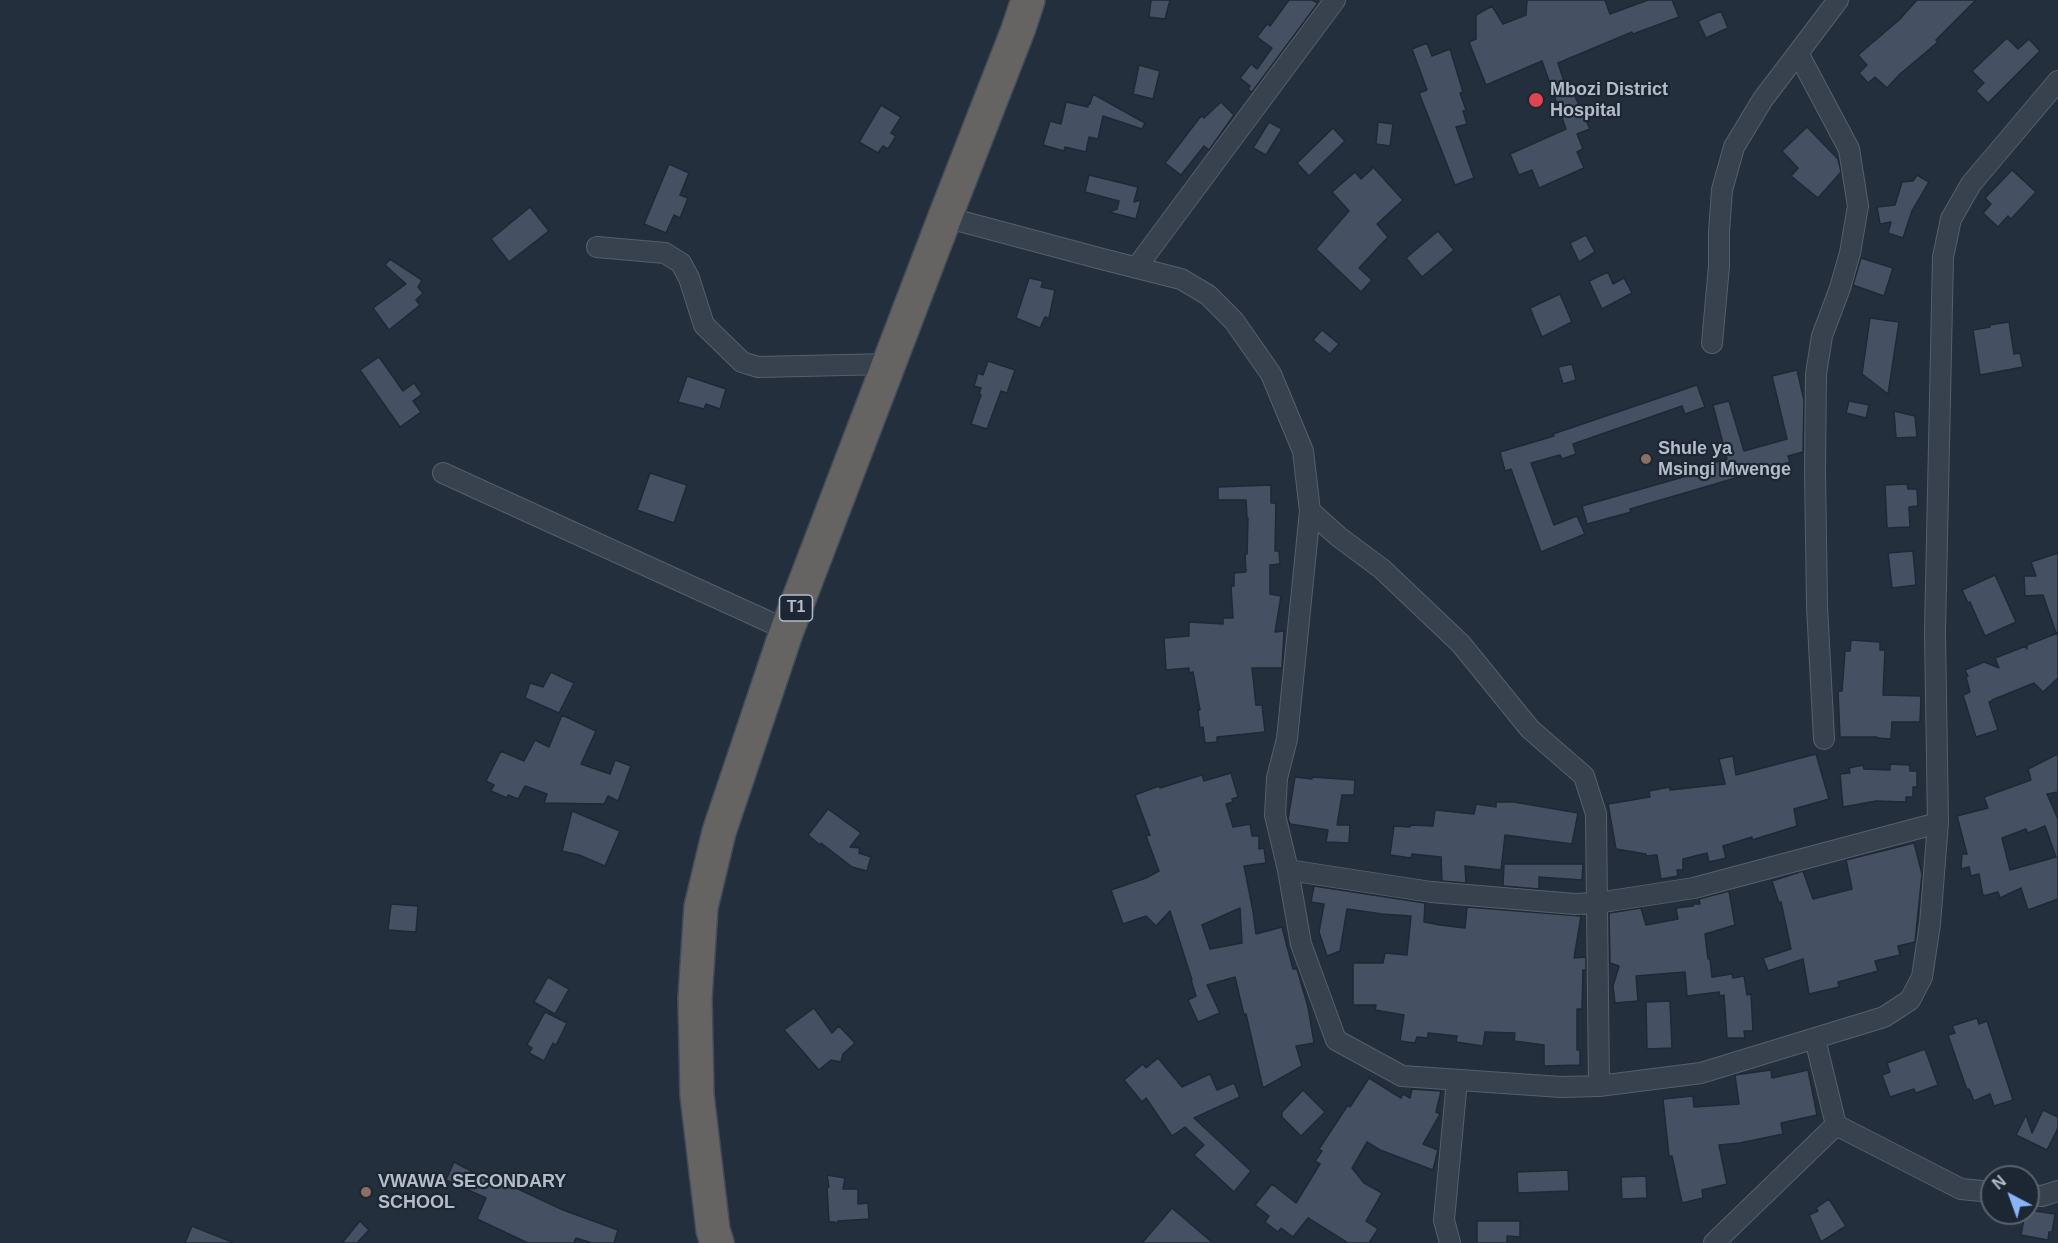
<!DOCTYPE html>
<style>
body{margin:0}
#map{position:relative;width:2058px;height:1243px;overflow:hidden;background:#242f3e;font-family:Arial,sans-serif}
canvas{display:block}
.north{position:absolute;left:1980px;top:1165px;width:60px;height:60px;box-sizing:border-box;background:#1d2633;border:2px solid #59626f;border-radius:50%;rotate:319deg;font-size:16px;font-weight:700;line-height:24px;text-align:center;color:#b4bcc9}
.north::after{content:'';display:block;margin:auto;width:21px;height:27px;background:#8ab4f8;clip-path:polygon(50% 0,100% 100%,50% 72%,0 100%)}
</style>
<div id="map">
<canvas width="2058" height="1243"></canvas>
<div class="north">N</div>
</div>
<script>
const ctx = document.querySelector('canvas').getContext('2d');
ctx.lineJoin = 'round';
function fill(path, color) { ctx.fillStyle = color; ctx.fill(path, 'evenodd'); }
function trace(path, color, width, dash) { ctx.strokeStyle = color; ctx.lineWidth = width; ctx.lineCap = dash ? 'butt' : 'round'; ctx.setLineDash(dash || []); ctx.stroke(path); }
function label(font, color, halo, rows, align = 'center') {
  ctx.font = font + ' Arial,sans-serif'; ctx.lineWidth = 4.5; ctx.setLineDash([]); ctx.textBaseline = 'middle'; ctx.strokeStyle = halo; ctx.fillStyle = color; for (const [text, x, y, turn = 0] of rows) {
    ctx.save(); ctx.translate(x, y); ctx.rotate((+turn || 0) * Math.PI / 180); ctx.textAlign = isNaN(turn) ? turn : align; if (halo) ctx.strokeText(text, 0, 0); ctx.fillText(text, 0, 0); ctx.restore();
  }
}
const building = new Path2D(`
 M1151,0h19l-5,19 -16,-2z
 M1289,0h23l6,3 -66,89 -4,-2 2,-4 -10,-8 11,-14 6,5 15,-21 -15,-11 10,-13 3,2z
 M1527,0h78l5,14 38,-14h24l7,17 -46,17 -1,-2 -74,31 10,31 5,-2 17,37 -13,5 6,15 -6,3 7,16 -45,20 -7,-18 -13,5 -9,-21 56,-25 -24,-68 -56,24 -17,-43 7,-3v-24l16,-9 11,18 23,-9z
 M1917,0h59l-40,40 2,2 -38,32 -13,14 -12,-11 -7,6 -9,-10 8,-8 -9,-10 41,-35z
 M1721,11l7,17 -22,10 -8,-17z
 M2007,38l11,11 11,-10 11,12 -52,52 -12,-12 8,-8 -12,-12z
 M1427,43l5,13 18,-7 13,43 -3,1 6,17 -3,1 4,13 -11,3 18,51 -19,7 -36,-92 8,-3 -15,-41z
 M1139,65l21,6 -7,28 -20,-5z
 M1093,94l52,29 -3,6 -39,-13 -5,23 -9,-2 -3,15 -21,-5 -1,4 -21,-6 7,-24 11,3 5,-22 22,5v-3h2z
 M1221,102l13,13 -25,35 -5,-4 -23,29 -16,-12 36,-47 3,2z
 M881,105l20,12 -10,16 5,3 -8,13 -5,-3 -5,7 -19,-11z
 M1269,122l13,7 -16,26 -13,-7z
 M1378,122l15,2 -3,22 -14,-2z
 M1807,127l31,32 3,13 -23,26 -27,-22 7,-8 -16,-17z
 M1333,128l12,13 -36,35 -12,-13z
 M669,164l20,9 -9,22 8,3 -8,20 -6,-3 -8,18 -22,-9z
 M1372,166l31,34 -26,24 11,13 -29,31 13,12 -11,12 -45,-43 33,-38 -17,-19 23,-20 6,7 11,-10z
 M2012,170l24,22 -25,27 -3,-3 -10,11 -15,-14 8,-9 -6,-6z
 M1089,175l49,12 -4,15 7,-2 -5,19 -27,-7 8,-3 2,-8 -34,-9z
 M1917,175l12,7 -17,29 -9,27 -15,-5 3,-11 -11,2 -3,-17 18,-2 7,-23 11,-1z
 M530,207l19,24 -40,31 -18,-23z
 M1438,231l16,19 -32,27 -16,-19z
 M1586,235l9,17 -16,10 -9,-19z
 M1861,258l32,10 -9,28 -31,-11z
 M390,259l32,21 -4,7 5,6 -7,7 4,5 -31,25 -16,-22 33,-24 -21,-19z
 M1608,272l5,12 11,-6 8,15 -30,16 -13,-28z
 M1029,278l14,3 -2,6 14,3 -6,28 -4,-1 -5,11 -24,-10z
 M1560,294l12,28 -30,15 -12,-29z
 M1870,318l29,4 -11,72 -26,-20z
 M2009,322l5,32 6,-1 3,14 -43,8 -7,-45 17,-3 -1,-2z
 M1322,330l17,14 -9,10 -17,-14z
 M379,357l24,34 11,-8 8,11 -9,7 8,11 -21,15 -40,-57z
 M988,361l27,9 -8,23 -6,-2 -14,38 -16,-5 10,-29 -2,-1 2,-6 -7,-2 4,-13 5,2z
 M1572,364l4,16 -13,4 -5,-17z
 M1797,370l7,30 -1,52 -15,4 2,6 -160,47 1,3 -44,12 -5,-18 122,-35 -2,-5 25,-7 -14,-54 16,-4 15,50 43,-12 -15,-63z
 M687,376l39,13 -6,20 -14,-5 -2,5 -26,-7z
 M1697,385l8,22 -20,7 -3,-8 -109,38 3,10 -14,5 -2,-4 -29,8 23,62 23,-9 8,18 -44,18 -30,-83 -6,2 -5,-19 54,-16 -1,-2z
 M1849,401l20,4 -3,13 -20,-5z
 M1894,411l21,5 2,21 -21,1z
 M650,473l37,12 -13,38 -37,-13z
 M1907,484l1,5h9l1,17 -9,1 1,20 -23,1 -2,-43z
 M1271,485v18h5l-1,48h4l1,13 -10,1v29l11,2 -6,36 9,-1 -2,37h-30l4,37h6l3,27 -48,5v5l-12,1 -2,-16 -3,1 -2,-18h2l-7,-38 -4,1v-5l-23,2 -2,-32 25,-2v-14l34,2v-6h10l-2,-32h3v-13l12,-1 -1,-18h2l1,-36h-1l-1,-18h-28v-13z
 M1913,551l3,34 -24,3 -4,-35z
 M2058,553v79l-2,1 -13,-38 -18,1 -1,-20h12l-5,-14z
 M1995,575l21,47 -31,14 -15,-34 -2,1 -6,-13z
 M2058,633v45l-15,14 -9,-9 -42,17v1l-3,1 9,28 -22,7 -13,-42 7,-3 -4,-15 2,-1 -3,-6 19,-8 15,6 -4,-10 31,-12 1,3v-4z
 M1851,640l29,2v8h5l-2,45 38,1 -1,26h-28l-1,17 -14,-1v-1h-37l-2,-46h4l3,-40h5z
 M551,672l23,11 -15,30 -34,-15 5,-15 13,4z
 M562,715l34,16 -15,33 29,10 5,-14 16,6 -13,35 -10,-5 -4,8 -60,-1 3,-9 -22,-8 -7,13 -10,-4 -1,3 -16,-7 3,-6 -8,-4 15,-30 23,10 11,-21 14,7z
 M1816,754l13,45 -35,10 3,17 -45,14v-3l-29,9 3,12 -17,4 -2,-9 -24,6v11h-6l1,6 -17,3 -4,-24 -11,1v-2l-30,-5 -8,-45 42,-7 -1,-6 21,-4v3l55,-6 -6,-25 14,-3 3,19z
 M2058,754v38l-11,2 11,25v80l-30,11 -7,-22 -21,10 -2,-6 -15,4 -4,-22 -8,2 -2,-9 -8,2 1,-15h5l-10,-38 31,-8 -4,-11 47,-17 -3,-11zM2045,826l11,31 -46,13 -8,-32 24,-9 2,4z
 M1890,764l20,1v6h7v16h-4v10h-7v5l-30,-1 -33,6 -3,-33 10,-1 -1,-5 14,-3 1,4 26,1z
 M1231,773l7,24 -6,2 1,3 -7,2 7,23 17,-3 2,12h7v13l5,-1 2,15 -22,3 9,45 3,23 26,-7 11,42h4l11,38 6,36 -18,3 6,20 -39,22 -17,-74 -2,1 -9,-38 -28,8 13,28 -22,9 -10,-22 8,-4 -5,-16h1l-22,-69 -14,15 -10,-10 -23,8 -12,-34 35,-12 13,-7 -13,-35 4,-1 -15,-40 24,-9 1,2 42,-13 2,6zM1240,908l2,35 -32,6 -8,-24z
 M1295,777l17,2v-2l43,3 -1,15h-12l-5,30h13l-1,18 -23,-1 2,-12 -38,-6 -2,-5z
 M1496,802h18l64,11 -6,31 -67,-9 -4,35 -36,-4 1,17 -24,-2 -1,-24 -29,-3 -1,4 -21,-3 4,-29 16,1 1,-2 22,1 2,-16 39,4 2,-10 20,3z
 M828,809l33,24 -11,14 10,1 -1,5 12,4 -4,14 -15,-4 -31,-24 -1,2 -12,-10z
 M572,811l48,20 -15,35 -26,-11 -17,-4z
 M1914,843l8,31 -7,68 -17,4 2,9 -25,6 3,10 -40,11 1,5 -17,4 -13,3 -6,-35 -35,12 -5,-13 28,-9 -10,-47 -2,1 -7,-22 31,-10 10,28 39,-10 -6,-29z
 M1504,864h79l-1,16 -43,-3v12l-36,-3z
 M1314,886l111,17 -1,19 16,3 25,3 2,-21 114,9 -7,42 12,-1v13h-3l-1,39h-5v41h3v15l-36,1v-21l-30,-4 1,-8 -30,-1 -2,14 -27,-4 1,-6 -29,-3v5l-11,-1 -2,6 -15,-2 4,-26 -29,-5 1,-5h-23v-42h30l2,-10 22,2 4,-39 -29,-2 -35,-5 -7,42 -13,5 -8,-24 5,-28 -13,-2z
 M1729,891l6,34 -30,9 3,25h2l2,18 20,-3 1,4 11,-2 3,19 4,-1 2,37h-9l1,7h-18l-3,-43 -4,1 -1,-4 -32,4 -2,-24 -49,4 2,25 -23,2 -2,-17 6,-20 -9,-3 -1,-50 32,-5 5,17 32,-6 -2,-11 17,-2v-2h7l-1,-5z
 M391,904l27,2 -2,26 -28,-2z
 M548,977l21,12 -14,25 -21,-12z
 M1670,1001l2,47 -25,1 -1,-47z
 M814,1008l18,25 7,-7 16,17 -12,11 -2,8 -10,-2 -12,10 -35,-40z
 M545,1012l22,11 -11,22 -3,-2 -9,18 -15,-8 3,-5 -5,-3z
 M1977,1018l2,6 8,-3 26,79 -19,6 -4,-12 -16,7 -5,-12 -2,1 -19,-55 7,-2 -3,-7z
 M1925,1049l13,36 -22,8 -2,-4 -24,8 -8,-22 8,-3 -3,-9z
 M1158,1058l24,29 28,-13 7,16 17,-7 6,14 -46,21 57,53 -17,21 -40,-37 10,-10 -19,-18 -13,9 -26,-38 -4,4 -18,-22 19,-16 3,4z
 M1771,1070l1,8 36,-8 9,45 -36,8 2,11 -43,9 -21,2 8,39 -25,6 1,8 -21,5 -10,-47h-3l-6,-57 30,-3 1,11 45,-3 -4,-29z
 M1369,1078l32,20 2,-4 7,4 2,-9 29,2 -5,21 4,2 -17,30 15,6 -5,20 -53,-20 -13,-8 -15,26 12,15 18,10 -16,28 12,8 -9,14h-21l-40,-25 -15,19 -12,-9 -3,4 -13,-10 4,-6 -14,-11 17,-21 24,19 24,-39 -5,-3 7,-10 -3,-2 29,-44 2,2z
 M1303,1090l22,22 -24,24 -19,-19v-5z
 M2043,1110l15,7v11l-11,22 -31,-15 10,-20 6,18z
 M454,1162l27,14 35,12 47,22 55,20 -4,13h-22l-16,-5 -2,5h-46l-51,-24 9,-21 -40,-18z
 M1568,1170l1,21 -51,2 -1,-21z
 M827,1175l18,3 -2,11h15v15l10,-1 1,16 -31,2v3l-3,-2h-6l-2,-35h2z
 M1646,1176l1,22 -25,1 -1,-22z
 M1829,1199l17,27 -25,16 -12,-27 9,-4 -2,-3z
 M1172,1208l41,35h-71z
 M2028,1210l27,4 -3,18h-3l-1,8 -27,-5 4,-22h3z
 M360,1221l9,9 -12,13h-15z
 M1477,1221h43v16l-13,-1v7h-30z
 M192,1226l40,16v1h-47z`);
fill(building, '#455162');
trace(building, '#1f2835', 1.5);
const minor = new Path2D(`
 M945,217l157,42 79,20 27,16 26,26 37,53 32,77 7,60 -23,228 -10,39 -2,37 13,55 13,74 35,96 66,36 159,11 38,-1 102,-13 183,-56 26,-17 12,-23 8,-53 8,-101 -3,-191 8,-375 8,-38 20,-35 87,-103
 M597,247l68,6 16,10 8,15 15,47 38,37 16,5 131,-3
 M1136,268l199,-268
 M1712,343l7,-77v-34l3,-42 12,-43 29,-48 35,-46
 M443,473l344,157
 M1310,511l29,26 43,32 79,75 69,85 54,47 12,38 3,272
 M1824,739l-7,-133 -2,-136 1,-96 6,-38 18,-48 10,-35 8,-47 -9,-57 -51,-96 40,-53
 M1288,870l143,22 144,12 22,-1 97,-15 244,-65
 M1836,1125l125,64 31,3
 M2028,1195l14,1 16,-5
 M1450,1243l-6,-23 13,-140
 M1714,1243l122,-118 -21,-86`);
const trunk = new Path2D(`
 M717,1243l-4,-13 -16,-135 -2,-97 6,-91 18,-75 68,-202 158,-413 73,-187 10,-30`);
trace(minor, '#565f6c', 22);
trace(trunk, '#434c59', 36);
trace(minor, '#38414e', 20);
trace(trunk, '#656462', 33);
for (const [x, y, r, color] of [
 [1536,100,8,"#e0444e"],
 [1646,459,6,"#8d6e63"],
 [366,1192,6,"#8d6e63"]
]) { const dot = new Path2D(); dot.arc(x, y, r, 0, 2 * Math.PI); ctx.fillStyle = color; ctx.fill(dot); trace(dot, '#1d2633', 2); }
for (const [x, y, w] of [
 [796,608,33]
]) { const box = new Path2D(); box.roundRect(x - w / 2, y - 13, w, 26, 4.5); ctx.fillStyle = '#1d2633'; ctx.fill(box); trace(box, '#b4bcc9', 1.5); }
label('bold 16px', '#b4bcc9', null, [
 ["T1",796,608]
]);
label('bold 18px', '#b4bcc9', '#1d2633', [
 ["Mbozi District",1550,90],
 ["Hospital",1550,111],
 ["Shule ya",1658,449],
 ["Msingi Mwenge",1658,470],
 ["VWAWA SECONDARY",378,1182],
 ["SCHOOL",378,1203]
], 'left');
</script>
